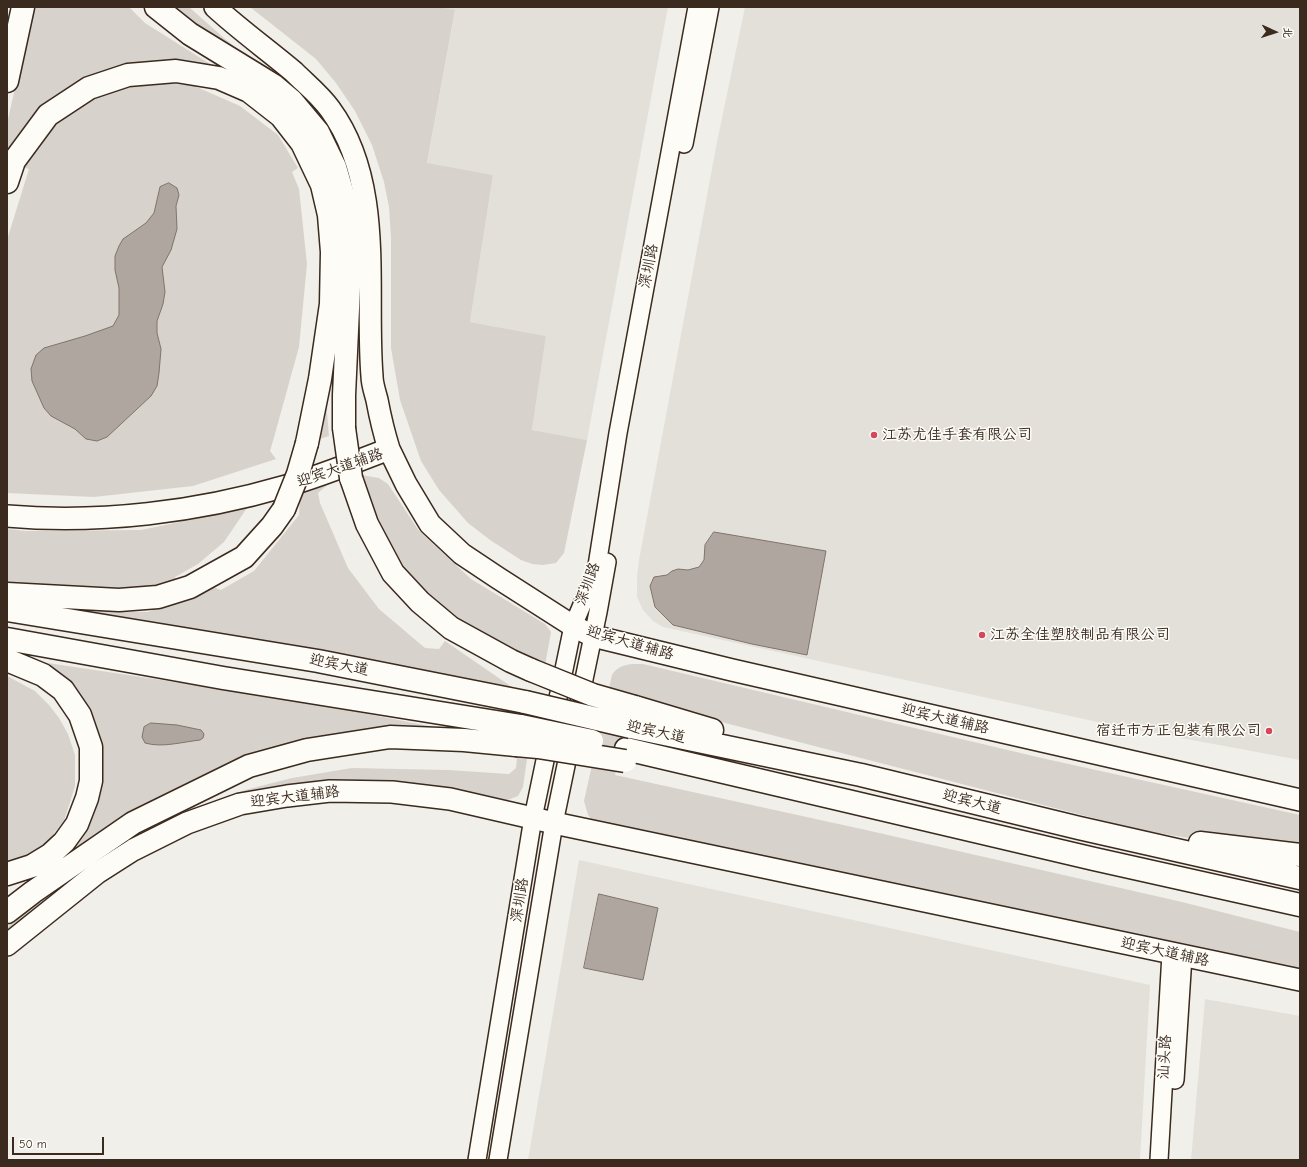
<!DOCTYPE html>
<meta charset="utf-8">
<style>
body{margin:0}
#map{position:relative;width:1307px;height:1167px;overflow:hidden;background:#f1efea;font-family:"Comic Neue","LXGW WenKai TC",sans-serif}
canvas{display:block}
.frame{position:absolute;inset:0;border:8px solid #3b2a1e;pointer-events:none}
.north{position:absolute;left:1255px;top:12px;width:40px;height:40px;-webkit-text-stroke:3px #fdfcf7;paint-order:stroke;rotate:93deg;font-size:11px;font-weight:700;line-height:16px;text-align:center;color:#3b2a1e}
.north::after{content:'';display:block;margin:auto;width:14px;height:18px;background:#3b2a1e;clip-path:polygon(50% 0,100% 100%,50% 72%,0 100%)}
.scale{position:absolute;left:12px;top:1137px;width:92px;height:18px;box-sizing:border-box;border:2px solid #3b2a1e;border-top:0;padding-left:5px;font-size:12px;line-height:14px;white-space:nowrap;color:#3b2a1e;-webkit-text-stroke:3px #fdfcf7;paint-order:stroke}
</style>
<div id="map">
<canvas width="1307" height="1167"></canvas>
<div class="frame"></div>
<div class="north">北</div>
<div class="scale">50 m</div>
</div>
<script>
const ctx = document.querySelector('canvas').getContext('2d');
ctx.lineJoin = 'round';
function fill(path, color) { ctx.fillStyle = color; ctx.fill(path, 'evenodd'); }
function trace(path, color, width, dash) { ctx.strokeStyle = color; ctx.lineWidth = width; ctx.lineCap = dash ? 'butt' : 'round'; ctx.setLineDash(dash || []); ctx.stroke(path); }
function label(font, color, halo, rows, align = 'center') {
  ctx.font = font + ' "Comic Neue","LXGW WenKai TC",sans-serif'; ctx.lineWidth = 3; ctx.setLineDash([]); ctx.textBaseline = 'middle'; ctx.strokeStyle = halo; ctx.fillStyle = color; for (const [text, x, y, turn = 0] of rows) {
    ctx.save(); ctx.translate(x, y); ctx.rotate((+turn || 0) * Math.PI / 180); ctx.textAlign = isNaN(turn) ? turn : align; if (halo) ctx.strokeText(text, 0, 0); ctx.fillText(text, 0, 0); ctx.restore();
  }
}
fill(new Path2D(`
 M440,7h228l-81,433 -55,-10 14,-94 -76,-14 23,-147 -66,-11 28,-153z
 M745,7h555v753l-184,-34 -453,-99 -10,-6 -10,-11 -6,-13v-20l2,-17 77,-413z
 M579,860l571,125 -10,175h-612z
 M1205,999l95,17v144h-109z`), '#e3e0da');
fill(new Path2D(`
 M33,7h96l16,16 100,63 -130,-14 -108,87v-35z
 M159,7h30l36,32 59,47z
 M250,7h190l15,3 -28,153 66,12 -23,147 76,14 -14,94 55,10 -23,113 -8,10 -13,2 -11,-1 -11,-4 -31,-20 -22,-17 -29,-33 -18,-29 -21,-61 -9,-52v-110l-2,-31 -5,-25 -12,-37 -17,-34 -19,-28 -20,-24z
 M153,83l39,2 48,21 38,29 20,33 -6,4 7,17 8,75 -8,83 -26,94 -3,10 6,8 -83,27 -99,11 -87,-4v-253l22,-71 -11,-3 37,-46 27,-18 42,-17z
 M330,331l-3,81 2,24 -19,6z
 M355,474l24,4 9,6 31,47 52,48 74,45 6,8 -7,39 -117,-67 -31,-35z
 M332,481l-14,12 2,10 28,65 31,41 46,39 14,1 6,-8 77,53 -471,-84 97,2 65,-25 8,3 33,-19 45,-56 1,-22z
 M247,508l-23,34 -26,22 -23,13 3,8 -30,9 -141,-5v-60l19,2 115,-1z
 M21,659l281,42 182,36 -165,4 -257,122 -2,-8 35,-112z
 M632,664h11l403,95 254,56v36l-105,-12 -55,-9 -504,-130 -21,75 251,55 316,72 118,30v42l-706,-151 -6,-8 -4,-14 28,-126c4,-7 11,-10 20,-11z
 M7,676l28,15 14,14 10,13 9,16 7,21v31l-11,35 -17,21 9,11 -49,33z
 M517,758l10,1 -4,28 -5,9 -18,7 -267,-2 -226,138v-12l92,-69 95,-53 3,6 48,-21 47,-12 60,-10 96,2 61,4 7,-6z`), '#d7d2cc');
const water = new Path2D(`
 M169,183l8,5 2,7 -3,11 1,23 -6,21 -9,17 3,25 -2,12 -6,17v12l4,16 -2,24 -2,13 -6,10 -44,41 -10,4 -11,-2 -11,-10 -24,-13 -7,-8 -12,-27 -1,-12 5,-14 8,-7 41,-12 28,-10 6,-11v-27l-4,-18v-14l4,-10 4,-7 23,-16 8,-10 6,-26z
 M714,532l112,19 -19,104 -55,-11 -79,-19 -18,-18 -5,-21 4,-9 13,-2 5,-4 6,-2 10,1 11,-3 5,-7 1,-15z
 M151,723l26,2 24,5 3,4 -1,4 -3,2c-18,2 -38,8 -55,3l-3,-6 2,-10z
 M599,894l59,14 -15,72 -59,-12z`);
fill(water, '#aea69f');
trace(water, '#80746b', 1);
const tertiary = new Path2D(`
 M684,144l26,-137
 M1175,1080l8,-124
 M477,1160l56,-342 40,-192 23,-54 22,-139 79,-426
 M498,1160l56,-337 44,-211 9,-50
 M1159,1160l12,-206`);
const primary = new Path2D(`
 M215,7c25,23 53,43 79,65 12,12 26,23 36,37 55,75 35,180 42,267 0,8 3,16 5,24 3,16 7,33 12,49
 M7,516c93,8 190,-4 279,-30 35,-10 69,-24 103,-37l17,35 24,40 32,30 36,24 75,48 20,10 139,34 568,130
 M7,945l90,-72 36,-23 54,-27 53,-19 47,-8 43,-5 62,1 58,7 104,24 746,157`);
const trunk = new Path2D(`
 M156,7l34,27 83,51 19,16 26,31 17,35 9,31 6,41 -1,48 -5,108v33
 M7,81l16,-74
 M7,182l7,-21 34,-46 41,-27 39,-13 48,-4 43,7 30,13 32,25 21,27 20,42 7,30 3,37 -1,52 -11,75 -13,64
 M351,478l16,46 26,49 27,29 31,26 60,33 20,9
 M7,594l112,6 39,-3 32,-10 54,-30 28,-31 12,-17
 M7,610l311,51 207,41
 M7,639l216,39 298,48
 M7,660l36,15 20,15 17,25 11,32v34l-4,17 -10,26 -13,18 -14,13 -18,11 -25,8
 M635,707l77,23
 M631,727l230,48 218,53 221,50
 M626,749l468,110 206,46
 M1200,843l100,12
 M7,912l26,-20 100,-69 116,-57 58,-16 83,-13 74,3 52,5`);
trace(tertiary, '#3b2a1e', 20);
trace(primary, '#3b2a1e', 24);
trace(trunk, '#3b2a1e', 25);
trace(tertiary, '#fdfcf7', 17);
trace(primary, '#fdfcf7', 21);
trace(trunk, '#fdfcf7', 22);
const trunkBridge = new Path2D(`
 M344,428l7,50
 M284,509l14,-35 9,-31
 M531,670l62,25 42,12
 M525,702l106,25
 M521,726l71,15
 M516,745l22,2 87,14`);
trace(trunkBridge, '#3b2a1e', 25, []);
trace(trunkBridge, '#fdfcf7', 22);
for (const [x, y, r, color] of [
 [874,435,4,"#d1495b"],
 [982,635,4,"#d1495b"],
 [1269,731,4,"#d1495b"]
]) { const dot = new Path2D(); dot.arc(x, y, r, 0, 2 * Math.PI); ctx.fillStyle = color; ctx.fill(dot); trace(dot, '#fdfcf7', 1.5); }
label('15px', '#3b2a1e', '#fdfcf7', [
 ["深圳路",649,266,-79],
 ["迎宾大道辅路",340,468,-19],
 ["深圳路",588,584,-70],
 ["迎宾大道辅路",630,643,16],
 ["迎宾大道",339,665,11],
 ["迎宾大道辅路",945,719,13],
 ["迎宾大道",656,732,12],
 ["迎宾大道辅路",295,797,-7],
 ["迎宾大道",972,802,14],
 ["深圳路",520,900,-81],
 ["迎宾大道辅路",1165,952,12],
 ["汕头路",1165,1057,-87]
]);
label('15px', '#3b2a1e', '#fdfcf7', [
 ["江苏尤佳手套有限公司",882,435],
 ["江苏全佳塑胶制品有限公司",990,635],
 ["宿迁市方正包装有限公司",1261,731,"right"]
], 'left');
</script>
